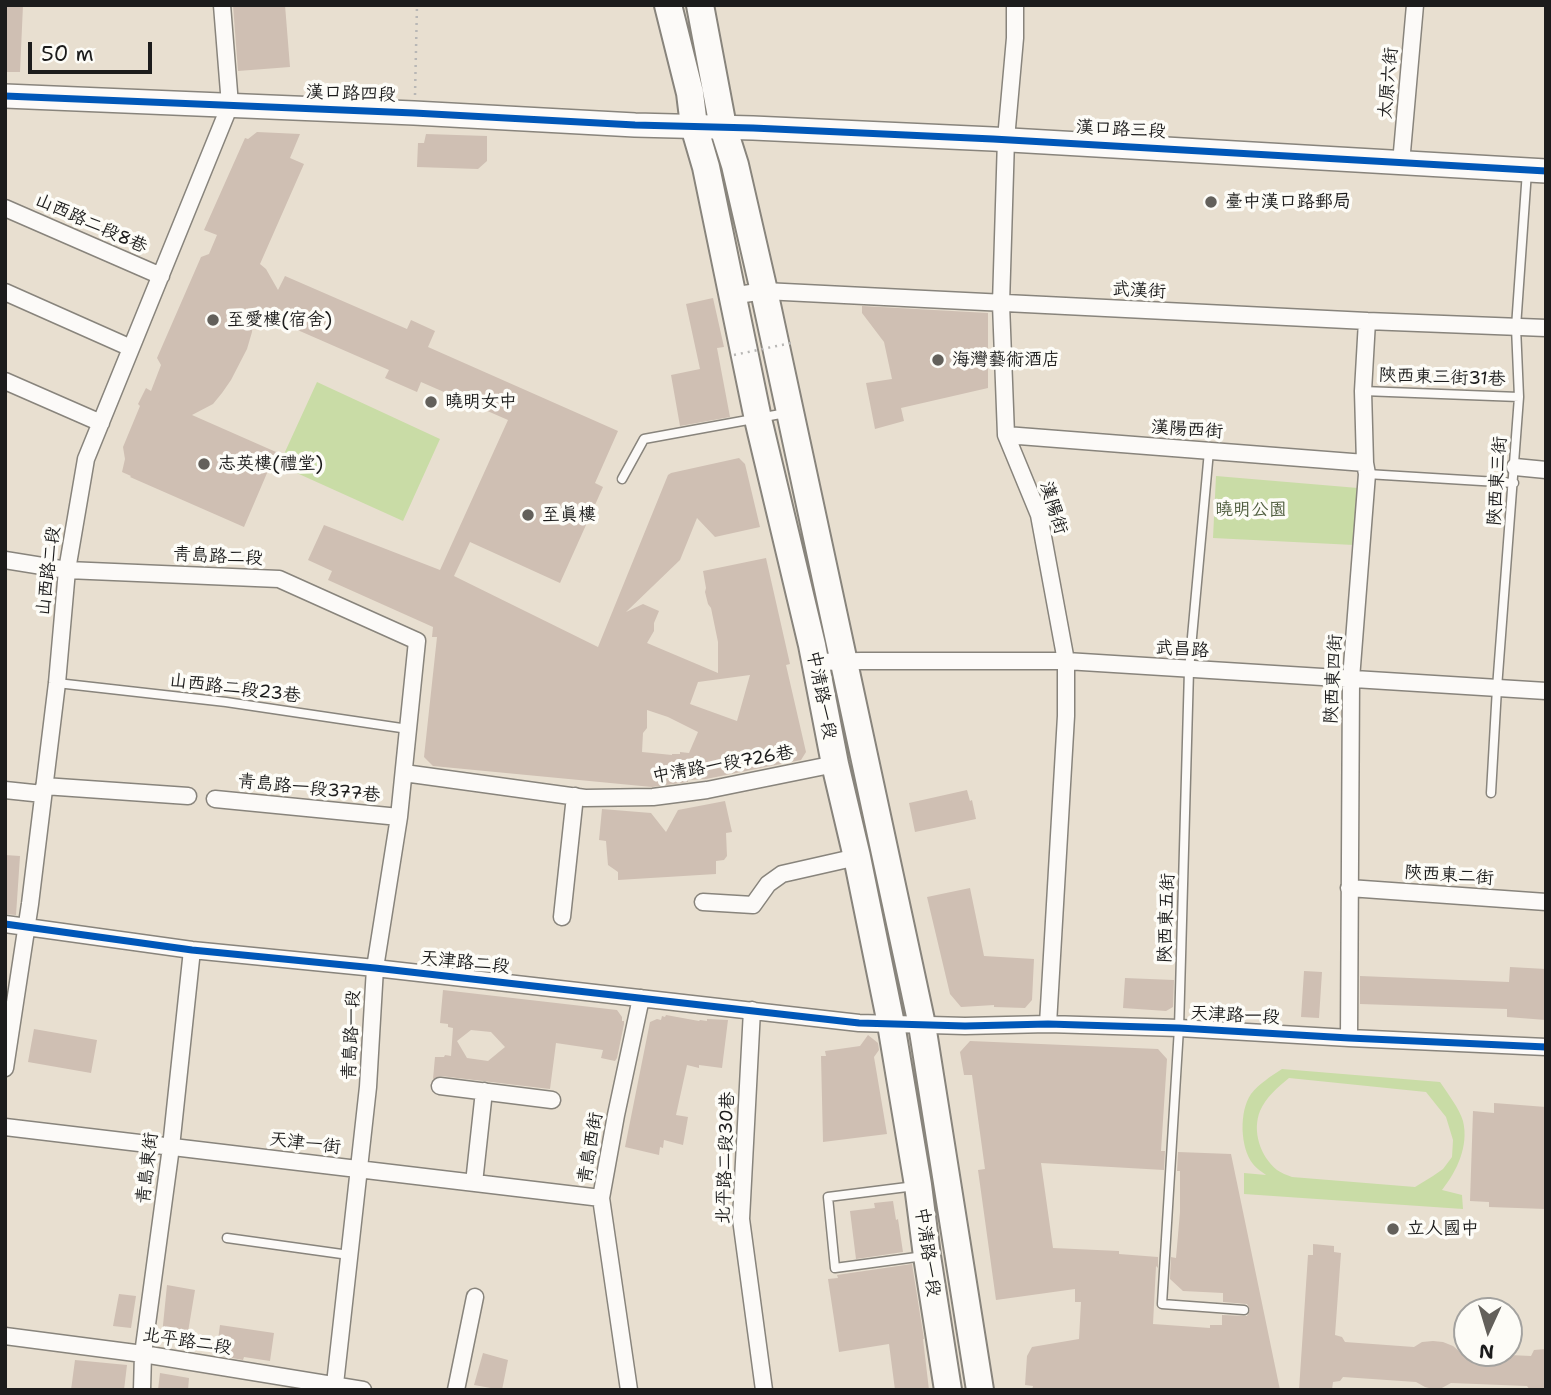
<!DOCTYPE html>
<meta charset="utf-8">
<style>
body{margin:0}
#map{position:relative;width:1551px;height:1395px;overflow:hidden;background:#e8dfd0;font-family:"Shantell Sans",sans-serif}
canvas{display:block}
.frame{position:absolute;inset:0;border:7px solid #1c1c1c;pointer-events:none}
.north{position:absolute;left:1453px;top:1297px;width:70px;height:70px;box-sizing:border-box;background:#fdfcf7;border:2px solid #a3a29f;border-radius:50%;rotate:184deg;font-size:19px;font-weight:700;line-height:28px;text-align:center;color:#1c1c1c}
.north::after{content:'';display:block;margin:auto;width:24px;height:32px;background:#63605b;clip-path:polygon(50% 0,100% 100%,50% 72%,0 100%)}
.scale{position:absolute;left:28px;top:42px;width:124px;height:32px;box-sizing:border-box;border:4px solid #1c1c1c;border-top:0;padding-left:9px;font-size:21px;line-height:24px;white-space:nowrap;color:#1c1c1c;-webkit-text-stroke:5px #fdfcf7;paint-order:stroke}
</style>
<div id="map">
<canvas width="1551" height="1395"></canvas>
<div class="frame"></div>
<div class="north">N</div>
<div class="scale">50 m</div>
</div>
<script>
const ctx = document.querySelector('canvas').getContext('2d');
ctx.lineJoin = 'round';
function fill(path, color) { ctx.fillStyle = color; ctx.fill(path, 'evenodd'); }
function trace(path, color, width, dash) { ctx.strokeStyle = color; ctx.lineWidth = width; ctx.lineCap = dash ? 'butt' : 'round'; ctx.setLineDash(dash || []); ctx.stroke(path); }
function label(font, color, halo, rows, align = 'center') {
  ctx.font = font + ' "Shantell Sans","LXGW WenKai TC",sans-serif'; ctx.lineWidth = 7; ctx.setLineDash([]); ctx.textBaseline = 'middle'; ctx.strokeStyle = halo; ctx.fillStyle = color; for (const [text, x, y, turn = 0] of rows) {
    ctx.save(); ctx.translate(x, y); ctx.rotate((+turn || 0) * Math.PI / 180); ctx.textAlign = isNaN(turn) ? turn : align; if (halo) ctx.strokeText(text, 0, 0); ctx.fillText(text, 0, 0); ctx.restore();
  }
}
fill(new Path2D(`
 M317,382l123,57 -37,82 -124,-56z
 M1216,476l142,12 -4,57 -141,-7z
 M1282,1069l158,13c8,12 19,26 23,39 6,25 -6,50 -21,69l20,5 1,14 -219,-15v-21l22,2c-4,-3 -10,-7 -13,-11 -13,-16 -14,-53 -2,-70 8,-10 20,-18 31,-25zM1289,1078l137,14 20,25 7,23 -1,17 -9,12 -10,7 -18,11 -123,-10c-5,-2 -11,-4 -15,-7 -17,-14 -25,-39 -17,-59 6,-14 18,-24 29,-33z`), '#c9dca6');
fill(new Path2D(`
 M5,5h18l-3,67h-15z
 M233,5h52l5,62 -52,4z
 M257,132l43,2 -10,24 14,6 -44,100 6,5 12,21 7,-14 122,53 4,-9 24,11 -7,16 190,84 -23,52 8,4 -43,96 -90,-41 -16,34 144,71 70,-172 3,-2 68,-15 6,6 15,63 -45,10 -18,-19 -17,42 -54,52 17,-8 16,7 -5,12v8l-7,12 71,30v-31l-7,-34 -3,-4 -3,-12 1,-4 -3,-17 63,-13 24,106 -4,1 20,87 -5,8 -95,19 -18,1v2l-36,5 -219,-21 -9,-9 13,-120h-5l1,-10 -105,-47 4,-9 -24,-11 16,-35 116,45 68,-150 -87,-38 -4,10 -32,-14 4,-8 -135,-59 -2,21 -5,17 -16,31 -9,13 -9,11 -21,11 84,37 -32,75 -114,-50 1,-1 -9,-4 3,-13 -2,-12 17,-41 -2,-2 8,-16 5,3 10,-26 -4,-7 44,-101 8,-3 8,-19 -13,-5 41,-92 3,1zM750,675l-13,46 -47,-17 8,-22zM647,710l21,7 30,15 -9,21 -9,-1v2h-8v1l-30,-3 1,-19 4,-5z
 M426,134l61,2v25l-9,8 -61,-2 1,-24h6z
 M713,298l11,49 -7,1 13,69 -50,9 -9,-51 29,-6 -14,-65z
 M862,306l126,7v75l-87,20 3,13 -29,8 -9,-46 26,-4 -8,-37 -22,-29z
 M967,790l3,11 2,-1 4,19 -61,13 -6,-29z
 M725,801l7,31 -6,1 1,23 -3,4 -8,1v13l-98,6v-8l-10,-7 -2,-24 -7,-1 3,-31 49,4 15,19 12,-22z
 M5,855l15,1 -4,59 -11,-1z
 M970,888l14,68 50,3 -2,41 -7,8 -31,-1v-2l-33,2 -11,-13 -23,-97z
 M1510,967l36,2v51l-39,-3v-8l-147,-5v-28l149,6z
 M1304,971l18,1 -3,46 -18,-1z
 M1125,978l49,2 -1,27 -7,4 -43,-3z
 M443,990l174,20 5,7v4h2v3l-7,34 -2,3 -14,-3 2,-8 -47,-7 -6,46 -109,-13 -8,3 2,-22h9l1,-2 6,1 2,-28 -5,-1v-3l-8,-1zM471,1030l20,2 14,15 -17,14 -21,-3 -10,-17z
 M666,1015l33,6 1,-1 7,1v-2l21,1 -6,48 -23,-3v3l-12,-3 -11,50 12,2 -5,28 -19,-5 -1,8 -3,-1 -1,8 -34,-8 25,-125 7,-3 4,1 1,-4 3,1z
 M34,1029l63,11 -6,33 -63,-11z
 M868,1035l10,8 1,7 -5,7 13,77 -64,8 -2,-86h5l-1,-5 35,-5z
 M970,1041l188,8 9,10 -6,92h4l-1,19 -123,-7 12,85 66,3v3l39,3v11l-2,-2 -3,58 57,4v-3h12v-10l25,1 3,-6 -3,-6 -24,-2v-9l-40,-2 -13,-12 1,-22 5,1 4,-46v-41h-3l1,-19 53,2 49,236h-248l1,-4 -8,-1 2,-29 5,-9 47,-8 2,-37h-6v-13l-79,11 -18,-130 7,-1 -13,-94h-8l-4,-23z
 M1494,1103l52,4v102l-57,-2v-5l-19,-1 3,-90 21,2z
 M893,1201l3,19 2,-1 5,33 -47,7 -6,-48 25,-3 -1,-5z
 M1313,1244l21,2v6l7,1 -6,82 7,2 3,5 69,5 8,-5 11,-1 10,1 10,4 7,6 7,1 64,3 3,-6 12,-1v41h-16l-3,-4 -76,-3 -11,6h-7l-8,-2 -9,-5 -73,-5 -3,4 -7,1 -1,8h-33l9,-135h5z
 M912,1264l12,75h-1l6,51h-34l-6,-46 -50,8 -11,-73 10,-1 -1,-3z
 M167,1285l28,5 -8,48 -25,-3z
 M119,1294l17,2 -5,32 -18,-2z
 M220,1325l54,8 -4,28 -26,-4 -1,3 -27,-5z
 M483,1353l25,7 -6,30 -28,-5z
 M75,1360l52,5 -3,25h-53z
 M160,1373l29,5 -1,12h-30z`), '#cfbfb3');
const lane = new Path2D(`
 M1363,391l156,6
 M1209,451l-20,219 -10,358 -17,276 82,6
 M1367,474l147,9
 M622,479l22,-40 142,-26
 M57,683l169,19 182,27
 M1491,793l6,-105 22,-291 -3,-70 11,-156
 M915,1186l-87,11 7,71 89,-12
 M227,1238l122,17`);
const street = new Path2D(`
 M1015,5v33l-9,101 -5,165 5,131 33,80 27,146v55l-18,308
 M1401,163l14,-158
 M5,208l156,68
 M5,292l126,56
 M731,296l33,-5 603,30 179,7
 M5,381l96,42
 M1006,435l359,28
 M1515,467l31,3
 M5,560l62,10 212,9 138,62 -18,176 -24,151 -7,119 -33,297v6
 M815,662l47,-1h204l480,30
 M404,773l181,25 68,-1 54,-7 128,-26
 M44,786l144,10
 M5,790l38,4
 M215,799l184,18
 M1349,888l197,14
 M703,902l50,3 15,-21 14,-10 75,-17
 M562,917l13,-121
 M5,924l187,26 183,18 484,55 106,3 83,-2 131,4 170,10 197,9
 M752,1010l-11,209 23,171
 M1349,1038l2,-359 16,-205 -2,-11 -2,-72 4,-70
 M5,1068l25,-164 27,-221 10,-113 19,-111 144,-354 -8,-100
 M440,1086l112,14
 M5,1127l596,71
 M474,1183l10,-92
 M5,1336l138,18 220,36
 M142,1390l1,-36 28,-207 21,-197
 M456,1390l19,-93
 M629,1390l-28,-192 15,-83 25,-117`);
const secondary = new Path2D(`
 M5,96l409,17 221,12 118,3 240,11 553,32`);
const primary = new Path2D(`
 M668,5l22,88 4,33 12,41 52,252 54,226 23,119 22,93 34,167 27,161 9,71 21,134
 M700,5l23,122 12,38 29,126 158,734 58,365`);
trace(lane, '#88847c', 11);
trace(street, '#88847c', 19);
trace(secondary, '#88847c', 26);
trace(primary, '#88847c', 30);
trace(new Path2D(`
 M415,95l2,-90`), '#b8b7b5', 2.5, [2, 5]);
trace(lane, '#fcfaf8', 8);
trace(street, '#fcfaf8', 16);
trace(secondary, '#fcfaf8', 23);
trace(primary, '#fcfaf8', 26);
trace(new Path2D(`
 M734,355l57,-12`), '#b8b7b5', 2.5, [2, 5]);
trace(new Path2D(`
 M5,96l409,17 221,12 118,3 240,11 553,32
 M5,924l187,26 183,18 484,55 106,3 83,-2 131,4 170,10 197,9`), '#0057b8', 7);
for (const [x, y, r, color] of [
 [1211,202,7,"#63605b"],
 [213,320,7,"#63605b"],
 [938,360,7,"#63605b"],
 [431,402,7,"#63605b"],
 [204,464,7,"#63605b"],
 [528,515,7,"#63605b"],
 [1393,1229,7,"#63605b"]
]) { const dot = new Path2D(); dot.arc(x, y, r, 0, 2 * Math.PI); ctx.fillStyle = color; ctx.fill(dot); trace(dot, '#fdfcf7', 2.5); }
label('18px', '#1c1c1c', '#fdfcf7', [
 ["太原六街",1389,83,-85],
 ["漢口路四段",351,94,2],
 ["漢口路三段",1121,130,3],
 ["山西路二段8巷",91,224,24],
 ["武漢街",1139,291,3],
 ["陜西東三街31巷",1442,378,2],
 ["漢陽西街",1187,430,4],
 ["陜西東三街",1498,481,-86],
 ["漢陽街",1053,508,73],
 ["青島路二段",218,557,3],
 ["山西路二段",49,571,-83],
 ["武昌路",1182,650,4],
 ["陜西東四街",1334,679,-87],
 ["山西路二段23巷",235,689,7],
 ["中清路一段",821,695,79],
 ["中清路一段726巷",723,765,-10],
 ["青島路一段377巷",309,789,6],
 ["陜西東二街",1449,876,4],
 ["陝西東五街",1167,918,-88],
 ["天津路二段",465,963,6],
 ["天津路一段",1235,1016,3],
 ["青島路一段",352,1035,-87],
 ["天津一街",305,1144,7],
 ["青島西街",591,1148,-80],
 ["北平路二段30巷",726,1158,-88],
 ["青島東街",148,1168,-83],
 ["中清路一段",927,1252,82],
 ["北平路二段",187,1342,9]
]);
label('18px', '#1c1c1c', '#fdfcf7', [
 ["臺中漢口路郵局",1225,202],
 ["至愛樓(宿舍)",227,320],
 ["海灣藝術酒店",952,360],
 ["曉明女中",445,402],
 ["志英樓(禮堂)",218,464],
 ["至真樓",542,515],
 ["立人國中",1407,1229]
], 'left');
label('18px', '#505e40', '#fdfcf7', [
 ["曉明公園",1251,510]
]);
</script>
